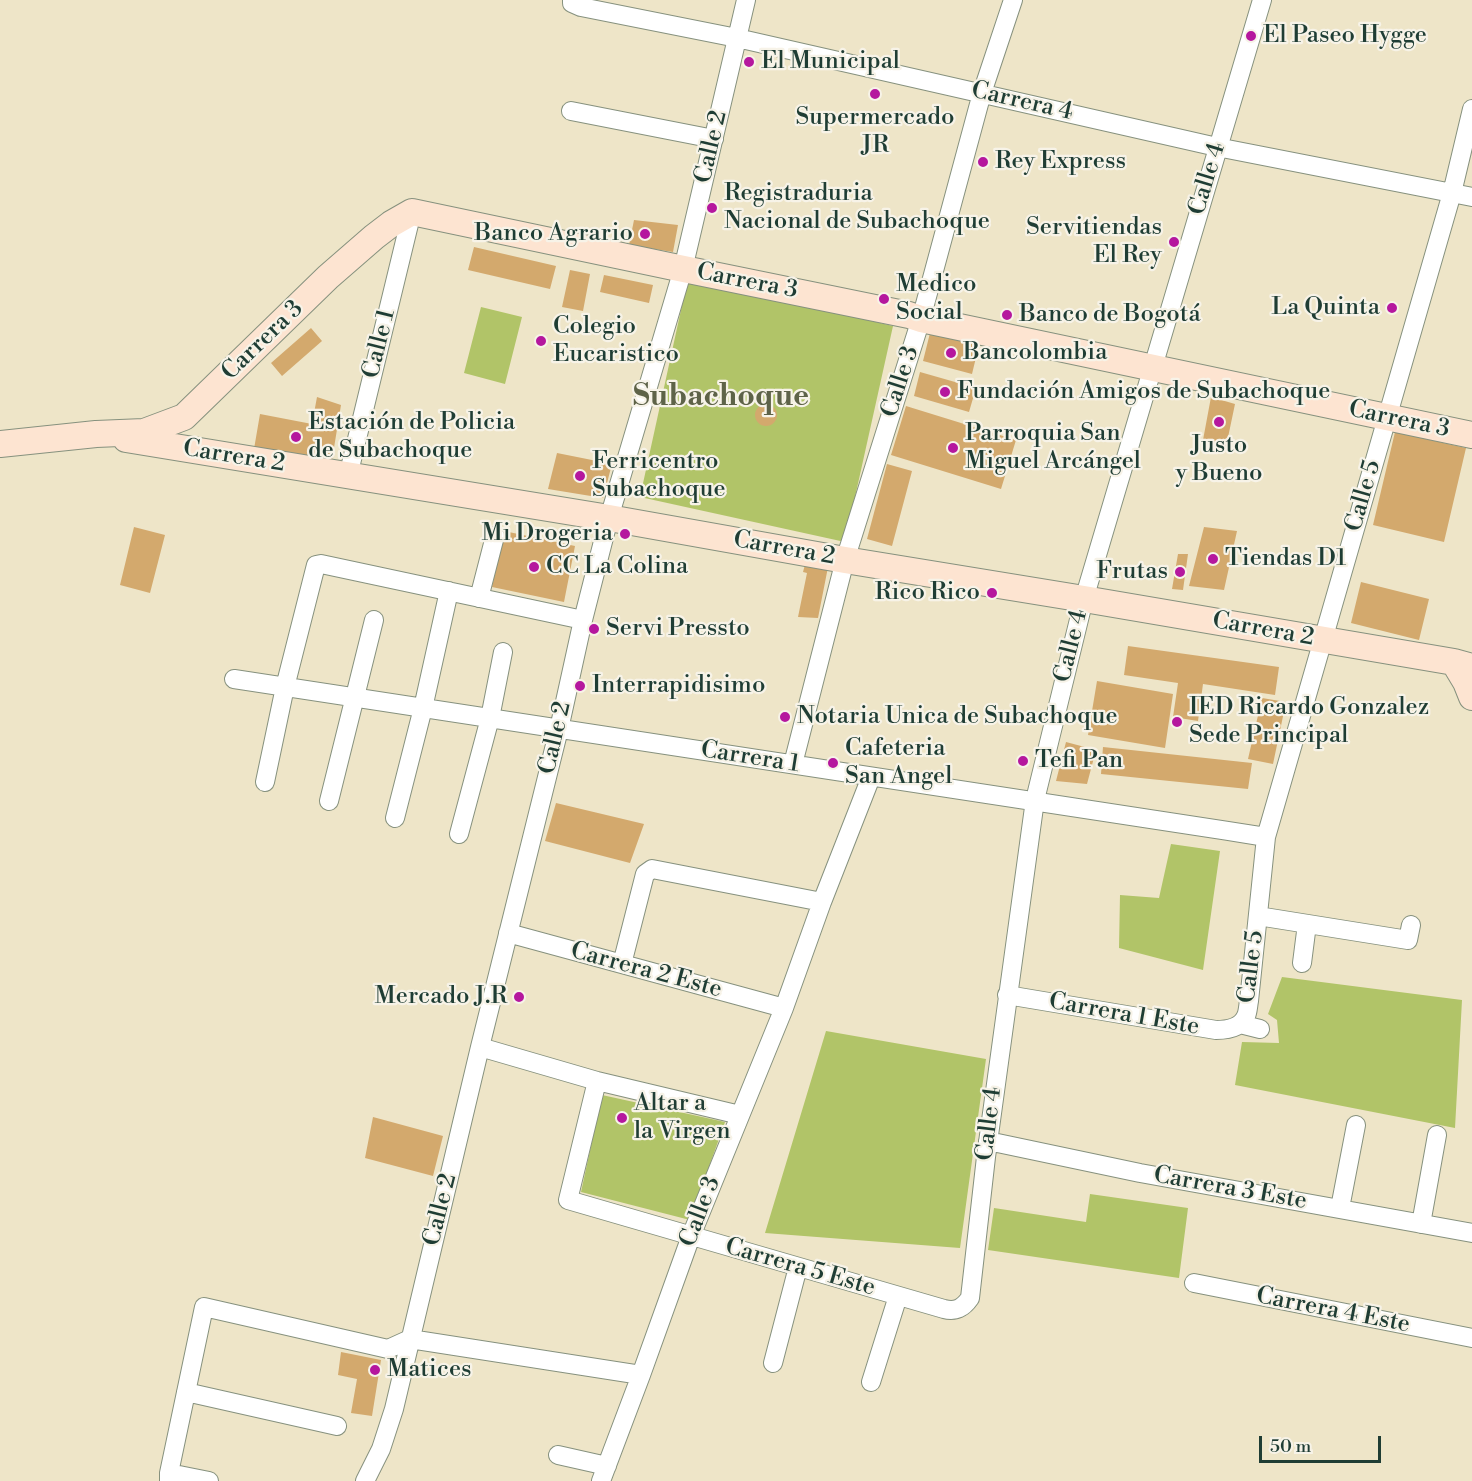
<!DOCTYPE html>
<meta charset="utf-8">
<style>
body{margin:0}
#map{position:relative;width:1472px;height:1481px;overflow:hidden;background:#eee5c8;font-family:"Libre Bodoni",serif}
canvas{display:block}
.scale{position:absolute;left:1259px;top:1436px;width:122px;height:27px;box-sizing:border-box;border:3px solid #1f3d34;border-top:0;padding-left:8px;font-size:18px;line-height:21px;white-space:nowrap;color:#1f3d34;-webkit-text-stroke:4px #f7f3e8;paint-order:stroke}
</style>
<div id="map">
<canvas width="1472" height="1481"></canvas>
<div class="scale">50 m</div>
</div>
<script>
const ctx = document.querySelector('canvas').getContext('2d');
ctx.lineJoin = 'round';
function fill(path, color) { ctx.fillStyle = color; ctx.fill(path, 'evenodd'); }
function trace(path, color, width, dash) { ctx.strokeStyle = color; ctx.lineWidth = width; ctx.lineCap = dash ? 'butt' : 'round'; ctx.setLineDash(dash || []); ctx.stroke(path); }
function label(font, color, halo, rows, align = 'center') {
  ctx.font = font + ' "Libre Bodoni",serif'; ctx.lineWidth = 4.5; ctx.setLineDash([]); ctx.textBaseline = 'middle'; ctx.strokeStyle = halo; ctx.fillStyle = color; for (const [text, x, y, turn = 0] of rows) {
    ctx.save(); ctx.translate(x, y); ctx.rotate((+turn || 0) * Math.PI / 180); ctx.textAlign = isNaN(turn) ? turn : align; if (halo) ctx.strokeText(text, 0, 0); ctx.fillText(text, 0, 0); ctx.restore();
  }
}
fill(new Path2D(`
 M688,278l205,48 -48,216 -205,-45z
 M481,307l41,10 -17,67 -41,-11z
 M1171,844l49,7 -17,119 -84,-22 1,-53 39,3z
 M1282,977l180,23 -7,128 -220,-43 7,-43 37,1 -2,-23 -9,-6z
 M826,1031l160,28 -26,189 -195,-15z
 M602,1095l123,27 -35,98 -109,-28z
 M1090,1194l98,14 -9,70 -191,-28 6,-42 92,14z`), '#b1c468');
fill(new Path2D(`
 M634,220l44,5 -5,27 -44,-7z
 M474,247l82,19 -6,23 -82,-19z
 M570,270l20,4 -7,37 -21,-4z
 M604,275l49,10 -4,18 -49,-11z
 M311,328l11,13 -40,35 -11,-13z
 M930,333l49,12 -7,29 -49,-13z
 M920,372l56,16 -7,24 -55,-16z
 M317,397l24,8 -9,55 -78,-11 6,-35 52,10z
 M1211,397l24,7 -9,43 -23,-7z
 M755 415a11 11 0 1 1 22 0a11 11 0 1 1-22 0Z
 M906,406l110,34 -15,49 -110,-34z
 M1395,432l71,16 -22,94 -71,-17z
 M557,453l55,11 -9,34 -55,-9z
 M887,464l25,7 -20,75 -25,-7z
 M134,527l31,8 -15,58 -30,-8z
 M1204,527l33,4 -13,59 -35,-4z
 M504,531l71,15 -11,56 -72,-15z
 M1178,554h10l-5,36 -11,-1z
 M807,557l22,5 -11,56 -20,-1 9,-44 -4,-1z
 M1361,582l68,17 -10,41 -68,-17z
 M1128,646l151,21 -4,28 -72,-11 -5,37 -25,-4 5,-34 -54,-8z
 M1097,681l76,13 -8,54 -77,-13z
 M1262,698l24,4 -13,62 -25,-5z
 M1066,742l30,8 -9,34 -31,-3z
 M1103,747l149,16 -4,26 -147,-15z
 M556,803l88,21 -14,39 -85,-22z
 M373,1117l70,19 -10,40 -68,-18z
 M341,1352l40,8 -9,56 -21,-3 6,-34 -19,-4z`), '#d3a96d');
const street = new Path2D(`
 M572,0v3l9,4 156,31 480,109 255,50
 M571,111l143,28
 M348,476l64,-264
 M479,598l16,-62
 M234,679c343,54 688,103 1032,158
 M793,764l52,-204 76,-241 61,-226 31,-93
 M265,782l20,-95 31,-122 5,-1 262,56
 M329,801l45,-181
 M395,818l28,-110 26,-117
 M459,834l31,-116 13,-66
 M1258,916l150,24 3,-15
 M508,933l276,75
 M1302,963l5,-39
 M622,964l23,-90 7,-5 170,33
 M1007,995l209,35c12,0 25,-2 30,-14 2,-4 2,-10 3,-15l17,-164 186,-644 20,-84
 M1240,1024l20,5
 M480,1047l117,34 143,34
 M597,1081l-29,119 376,109c12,3 19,-1 26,-11l16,-141 49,-357 49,-201 178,-599
 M988,1141l152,32 332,60
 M1340,1208l16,-83
 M1421,1224l16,-89
 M1194,1283l278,55
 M773,1363l25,-96
 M871,1382l27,-86
 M186,1392l151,34
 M558,1455l49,11
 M169,1473l40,8
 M169,1481v-8l35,-166 184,42 22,-10 231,36
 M365,1481l16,-32 13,-40 86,-362 79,-318 24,-109 26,-102 74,-249 63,-269
 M601,1481l40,-106 50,-139 93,-228 38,-106 49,-125`);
const secondary = new Path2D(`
 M126,439l483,79 236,42 239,39 370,63 18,5
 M0,444l96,-10 48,-2 40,-15 144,-140 46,-40 17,-13 21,-12 257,54 240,49 12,4 551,116
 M1454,662l12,20 6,15`);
trace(street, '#86917e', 20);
trace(secondary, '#86917e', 28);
trace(street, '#fff', 18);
trace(secondary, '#fde4d1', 26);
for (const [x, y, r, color] of [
 [1251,36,6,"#b5179e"],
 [749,62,6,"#b5179e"],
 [875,94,6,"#b5179e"],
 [983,162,6,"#b5179e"],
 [712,208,6,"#b5179e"],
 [645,234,6,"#b5179e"],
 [1174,242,6,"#b5179e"],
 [884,299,6,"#b5179e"],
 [1392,308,6,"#b5179e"],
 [1007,315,6,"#b5179e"],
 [541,341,6,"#b5179e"],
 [951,353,6,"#b5179e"],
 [945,392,6,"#b5179e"],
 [1219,422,6,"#b5179e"],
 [296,437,6,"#b5179e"],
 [953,448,6,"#b5179e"],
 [580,476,6,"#b5179e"],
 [625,534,6,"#b5179e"],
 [1213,559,6,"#b5179e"],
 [534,567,6,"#b5179e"],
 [1180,572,6,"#b5179e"],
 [992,593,6,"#b5179e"],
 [594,629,6,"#b5179e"],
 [580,686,6,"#b5179e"],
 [785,717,6,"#b5179e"],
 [1177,722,6,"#b5179e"],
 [1023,761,6,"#b5179e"],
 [833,763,6,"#b5179e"],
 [519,997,6,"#b5179e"],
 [622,1118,6,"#b5179e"],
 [375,1370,6,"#b5179e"]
]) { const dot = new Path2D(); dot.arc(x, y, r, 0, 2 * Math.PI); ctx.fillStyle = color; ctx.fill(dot); trace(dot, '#f7f3e8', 2); }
label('24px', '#1f3d34', '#f7f3e8', [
 ["El Paseo Hygge",1263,36],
 ["El Municipal",761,62],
 ["Supermercado",875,118,"center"],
 ["JR",875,146,"center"],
 ["Rey Express",995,162],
 ["Registraduria",724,194],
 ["Nacional de Subachoque",724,222],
 ["Servitiendas",1162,228,"right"],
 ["El Rey",1162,256,"right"],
 ["Banco Agrario",633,234,"right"],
 ["Medico",896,285],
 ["Social",896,313],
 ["La Quinta",1380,308,"right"],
 ["Banco de Bogotá",1019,315],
 ["Colegio",553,327],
 ["Eucaristico",553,355],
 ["Bancolombia",963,353],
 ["Fundación Amigos de Subachoque",957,392],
 ["Estación de Policia",308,423],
 ["de Subachoque",308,451],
 ["Parroquia San",965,434],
 ["Miguel Arcángel",965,462],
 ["Justo",1219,446,"center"],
 ["y Bueno",1219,474,"center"],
 ["Ferricentro",592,462],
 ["Subachoque",592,490],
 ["Mi Drogeria",613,534,"right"],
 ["Tiendas D1",1225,559],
 ["CC La Colina",546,567],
 ["Frutas",1168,572,"right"],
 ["Rico Rico",980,593,"right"],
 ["Servi Pressto",606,629],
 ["Interrapidisimo",592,686],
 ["IED Ricardo Gonzalez",1189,708],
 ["Sede Principal",1189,736],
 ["Notaria Unica de Subachoque",797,717],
 ["Cafeteria",845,749],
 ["San Angel",845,777],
 ["Tefi Pan",1035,761],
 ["Mercado J.R",507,997,"right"],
 ["Altar a",634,1104],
 ["la Virgen",634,1132],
 ["Matices",387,1370]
], 'left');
label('24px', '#1f3d34', '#f7f3e8', [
 ["Carrera 4",1022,102,13],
 ["Calle 2",712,147,-77],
 ["Calle 4",1208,179,-73],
 ["Carrera 3",747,282,11],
 ["Carrera 3",263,341,-44],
 ["Calle 1",380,344,-76],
 ["Calle 3",901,382,-72],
 ["Carrera 3",1399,420,12],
 ["Carrera 2",234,457,9],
 ["Calle 5",1364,496,-74],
 ["Carrera 2",784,549,10],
 ["Carrera 2",1263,630,10],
 ["Calle 4",1072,646,-76],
 ["Calle 2",556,738,-77],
 ["Carrera 1",750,758,9],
 ["Calle 5",1252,967,-83],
 ["Carrera 2 Este",646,971,15],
 ["Carrera 1 Este",1124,1015,10],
 ["Calle 4",990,1124,-83],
 ["Carrera 3 Este",1230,1189,10],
 ["Calle 2",441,1210,-76],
 ["Calle 3",701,1212,-69],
 ["Carrera 5 Este",800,1268,16],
 ["Carrera 4 Este",1333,1311,11]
]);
label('bold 30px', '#5e6348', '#f7f3e8', [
 ["Subachoque",721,398]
]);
</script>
